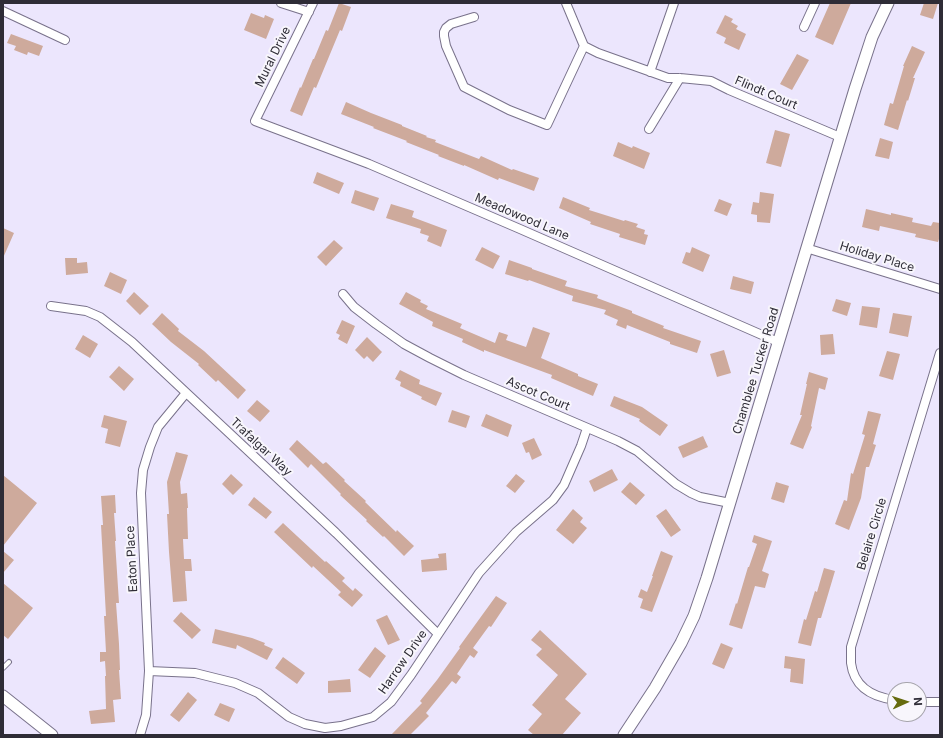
<!DOCTYPE html>
<style>
body{margin:0}
#map{position:relative;width:943px;height:738px;overflow:hidden;background:#ece6fd;font-family:Inter,sans-serif}
canvas{display:block}
.frame{position:absolute;inset:0;border:4px solid #2e2c36;pointer-events:none}
.north{position:absolute;left:887px;top:682px;width:40px;height:40px;box-sizing:border-box;background:#f8f6fc;border:1px solid #a7a5ad;border-radius:50%;rotate:87deg;font-size:11px;font-weight:700;line-height:16px;text-align:center;color:#2e2c36}
.north::after{content:'';display:block;margin:auto;width:14px;height:18px;background:#666b0e;clip-path:polygon(50% 0,100% 100%,50% 72%,0 100%)}
</style>
<div id="map">
<canvas width="943" height="738"></canvas>
<div class="frame"></div>
<div class="north">N</div>
</div>
<script>
const ctx = document.querySelector('canvas').getContext('2d');
ctx.lineJoin = 'round';
function fill(path, color) { ctx.fillStyle = color; ctx.fill(path, 'evenodd'); }
function trace(path, color, width, dash) { ctx.strokeStyle = color; ctx.lineWidth = width; ctx.lineCap = dash ? 'butt' : 'round'; ctx.setLineDash(dash || []); ctx.stroke(path); }
function label(font, color, halo, rows, align = 'center') {
  ctx.font = font + ' Inter,sans-serif'; ctx.lineWidth = 4; ctx.setLineDash([]); ctx.textBaseline = 'middle'; ctx.strokeStyle = halo; ctx.fillStyle = color; for (const [text, x, y, turn = 0] of rows) {
    ctx.save(); ctx.translate(x, y); ctx.rotate((+turn || 0) * Math.PI / 180); ctx.textAlign = isNaN(turn) ? turn : align; if (halo) ctx.strokeText(text, 0, 0); ctx.fillText(text, 0, 0); ctx.restore();
  }
}
fill(new Path2D(`
 M339,3l12,4 -9,24 -2,-1 -24,58 -2,-1 -12,29 -12,-5 10,-24 1,1 12,-29h1l12,-29 2,1z
 M830,3h21l-18,42 -18,-8z
 M924,3h14l-5,16 -13,-4z
 M251,13l13,5 1,-3 9,4 -8,20 -22,-9z
 M725,15l8,4 -2,3 7,4 -2,3 10,5 -7,16 -15,-7 2,-5 -10,-5z
 M11,34l32,12 -4,10 -11,-4 -1,3 -13,-5 2,-4 -9,-3z
 M912,46l13,6 -12,26h2l-7,23 -1,-1 -9,30 -14,-5 6,-22 3,1 11,-38h-1z
 M797,54l12,6 -17,30 -12,-6z
 M346,102l25,11 31,12v1l25,10 -1,1 10,3 -1,2 44,17 2,-3 31,14 1,-1 26,9 -5,13 -35,-13 -1,2 -34,-15v1l-26,-10 1,-1 -33,-13 1,-1 -34,-13 1,-1 -33,-13z
 M775,130l15,4 -9,33 -15,-4z
 M880,138l13,4 -4,17 -14,-3z
 M618,142l14,6 1,-2 17,7 -6,16 -31,-13z
 M317,172l27,11 -5,11 -26,-11z
 M355,190l24,8 -5,13 -23,-8z
 M760,192l14,2 -4,29 -13,-1v-7l-6,-1 2,-12 6,1z
 M563,197l27,11 -1,2 35,11 1,-1 13,4 -2,3 9,3 -1,4 4,1 -3,10 -26,-8 1,-3 -30,-10 1,-2 -32,-14z
 M719,199l13,5 -5,12 -13,-5z
 M391,204l23,7 -2,6 35,13 -6,17 -14,-6 2,-5 -9,-3 1,-4 -35,-11z
 M866,209l25,6v-2l22,5 -1,4 19,4 2,-4 7,1v13l-2,6 -23,-5 1,-3 -36,-8 -1,5 -17,-4z
 M3,228l11,5 -11,25z
 M334,240l9,8 -17,18 -9,-9z
 M482,247l18,9 -7,13 -18,-9z
 M692,247l18,8 -7,17 -21,-9 4,-11 4,1z
 M65,258h12v5l10,-1 1,11 -22,2z
 M509,260l23,8v1l35,12 -2,5 33,9 -1,3 35,13v2l32,13 -1,2 38,13 -4,12 -27,-9v-2l-43,-17 -1,4 -10,-4 2,-5 -14,-6 2,-4 -34,-9 1,-5 -44,-16 -1,1 -23,-7z
 M110,272l17,8 -6,14 -17,-8z
 M733,276l21,6 -3,12 -21,-5z
 M134,292l15,14 -9,9 -14,-14z
 M406,292l15,8 -1,2 8,4 -2,3 36,15 -2,4 35,15 4,-11 9,3 -2,5 20,7 7,-20 17,6 -9,25 37,16v2l20,8 -5,12 -42,-18 1,-3 -68,-25v2l-22,-10 1,-3 -31,-13 1,-4 -34,-18z
 M836,299l15,4 -4,13 -15,-5z
 M862,306l18,2 -3,20 -18,-3z
 M162,313l17,16 -1,2 26,20 42,39 -8,9 -20,-19 -2,2 -18,-17 1,-1 -28,-22 -19,-18z
 M893,313l19,3 -4,21 -19,-4z
 M342,320l13,6 -8,18 -9,-5 2,-4 -4,-2z
 M833,334l2,20 -14,1 -1,-20z
 M83,335l15,9 -8,14 -15,-9z
 M367,337l15,15 -9,10 -6,-6 -3,3 -9,-9z
 M724,350l7,23 -14,4 -7,-23z
 M887,351l13,3 -7,26 -14,-4z
 M119,366l15,13 -10,12 -15,-14z
 M400,370l20,10 -1,4 23,9 -6,13 -15,-7 1,-2 -22,-11 1,-4 -6,-3z
 M809,372l19,6 -3,12 -6,-2 -8,38 1,1 -9,22 -13,-5 12,-29h-2l7,-31h-1z
 M614,396l28,11 26,18 -8,11 -21,-15 1,-2 -30,-13z
 M257,400l13,11 -10,11 -13,-11z
 M452,410l18,6 -4,12 -18,-6z
 M868,411l13,3 -8,30 3,1 -7,22h-3l-5,31 -12,32 -14,-6 9,-24 3,1 4,-28 2,1 12,-39 -3,-1z
 M486,414l26,11 -4,12 -27,-11z
 M104,415l23,6 -7,26 -15,-4 3,-14 -7,-2z
 M703,436l5,11 -25,11 -5,-11z
 M534,438l8,17 -10,5 -3,-8 -3,1 -4,-10z
 M297,440l26,24 3,-2 19,18 -1,1 22,20 -1,1 31,30 1,-2 17,16 -10,10 -20,-20 -1,1 -17,-16 1,-1 -27,-25 1,-1 -30,-30 -3,4 -19,-19z
 M176,452l12,3 -8,27 1,12 6,-1 1,15h-1l1,31h-5l1,20h7l1,12h-7l2,30 -14,1 -4,-50 -2,-38h2l-2,-32z
 M612,469l6,11 -24,12 -5,-11z
 M231,474l12,11 -10,10 -11,-11z
 M516,474l9,7 -10,12 -9,-7z
 M3,475l34,28 -34,43z
 M630,482l15,13 -9,10 -15,-13z
 M776,482l13,4 -5,17 -13,-4z
 M115,495l1,18h-2l2,28h-1l4,62h-3l3,41 1,26h-1l2,29 -8,1 2,22 -24,2 -2,-13 17,-2 -1,-33h1l-1,-15 -5,1v-10h6l-2,-36h2l-5,-91h2l-2,-29z
 M254,497l18,15 -6,7 -18,-14z
 M573,509l10,9 -3,4 7,6 -14,16 -17,-14z
 M666,509l15,21 -10,7 -15,-21z
 M283,523l42,39 1,-1 19,17 -3,3 11,10 2,-3 8,7 -11,12 -14,-12 3,-3 -28,-26 -1,2 -38,-36z
 M754,535l18,6 -10,30 7,3 -4,14 -10,-2 -13,43 -13,-4 7,-22 1,1 11,-37h1l8,-23 -5,-2z
 M3,551l11,9 -11,13z
 M661,551l12,5 -21,56 -12,-4 3,-9 -5,-2 3,-8 6,3 6,-16h-1z
 M446,553l1,17 -25,2 -1,-12 18,-2 -1,-4z
 M824,568l11,3 -14,47h-3l-7,28 -13,-3 6,-24 2,1 9,-29 2,1z
 M3,583l30,25 -25,31 -5,-4z
 M496,596l11,7 -16,24 -2,-1 -16,22 5,4 -4,6 -4,-3 -13,19 4,3 -5,7 -4,-3 -26,32 3,3 -19,19h-19l31,-32 -2,-2 17,-21 23,-32 -1,-1z
 M181,612l20,18 -9,9 -19,-18z
 M387,615l13,25 -12,5 -12,-25z
 M215,629l37,9 13,5 -1,2 9,4 -6,11 -30,-15 -1,4 -24,-6z
 M540,630l47,44 -22,25 16,14 -19,22h-28l-6,-5 14,-16 -10,-9 26,-30 -22,-20 6,-6 -11,-9z
 M721,643l12,5 -9,21 -12,-5z
 M375,647l11,9 -16,22 -12,-8z
 M785,656l20,3 -2,25 -13,-2 1,-13 -7,-1z
 M283,657l22,16 -8,11 -22,-16z
 M350,679l1,13 -23,1v-12z
 M188,692l9,8 -18,22 -9,-7z
 M220,703l15,6 -6,13 -15,-7z`), '#ceaa9c');
const lane = new Path2D(`
 M3,668l6,-6`);
const street = new Path2D(`
 M281,3l28,9
 M313,3l-58,118 114,43 151,65 258,113
 M566,3l18,43
 M3,11l62,29
 M474,17l-23,7 -5,4 -2,4v4l2,10 18,41 45,23 38,15 37,-79
 M804,27l11,-24
 M584,46l14,7 70,25h12l31,3 18,9 111,47
 M650,72l24,-69
 M649,129l31,-51
 M806,248l134,41
 M343,294l11,13 22,17 28,20 26,14 34,17 154,66 19,10 39,33 15,9 9,4 30,6
 M51,306l35,5 14,6 32,25 204,191 102,101
 M149,671l46,2 40,10 23,10 31,24 16,7 20,4 16,-2 32,-9 18,-15 20,-27 68,-102 37,-41 37,-32 11,-15 17,-39 6,-18
 M895,700c-23,-3 -41,-13 -44,-37 0,-6 0,-11 0,-16l89,-294
 M919,702h21
 M140,735l6,-20 3,-44 -8,-178 2,-23 7,-23 8,-20 28,-34`);
const secondary = new Path2D(`
 M3,696l49,39
 M624,735l31,-47 26,-45 13,-27 13,-38 148,-489 17,-52 16,-34`);
trace(lane, '#79728b', 6);
trace(street, '#79728b', 10);
trace(secondary, '#79728b', 13);
trace(lane, '#fff', 4);
trace(street, '#fff', 8);
trace(secondary, '#fff', 11);
label('12px', '#2e2c36', '#f8f6fc', [
 ["Mural Drive",273,57,-64],
 ["Flindt Court",766,93,23],
 ["Meadowood Lane",522,217,23],
 ["Holiday Place",877,257,17],
 ["Chamblee Tucker Road",756,371,-73],
 ["Ascot Court",538,394,23],
 ["Trafalgar Way",261,447,43],
 ["Belaire Circle",872,534,-73],
 ["Eaton Place",132,559,-93],
 ["Harrow Drive",403,662,-55]
]);
</script>
